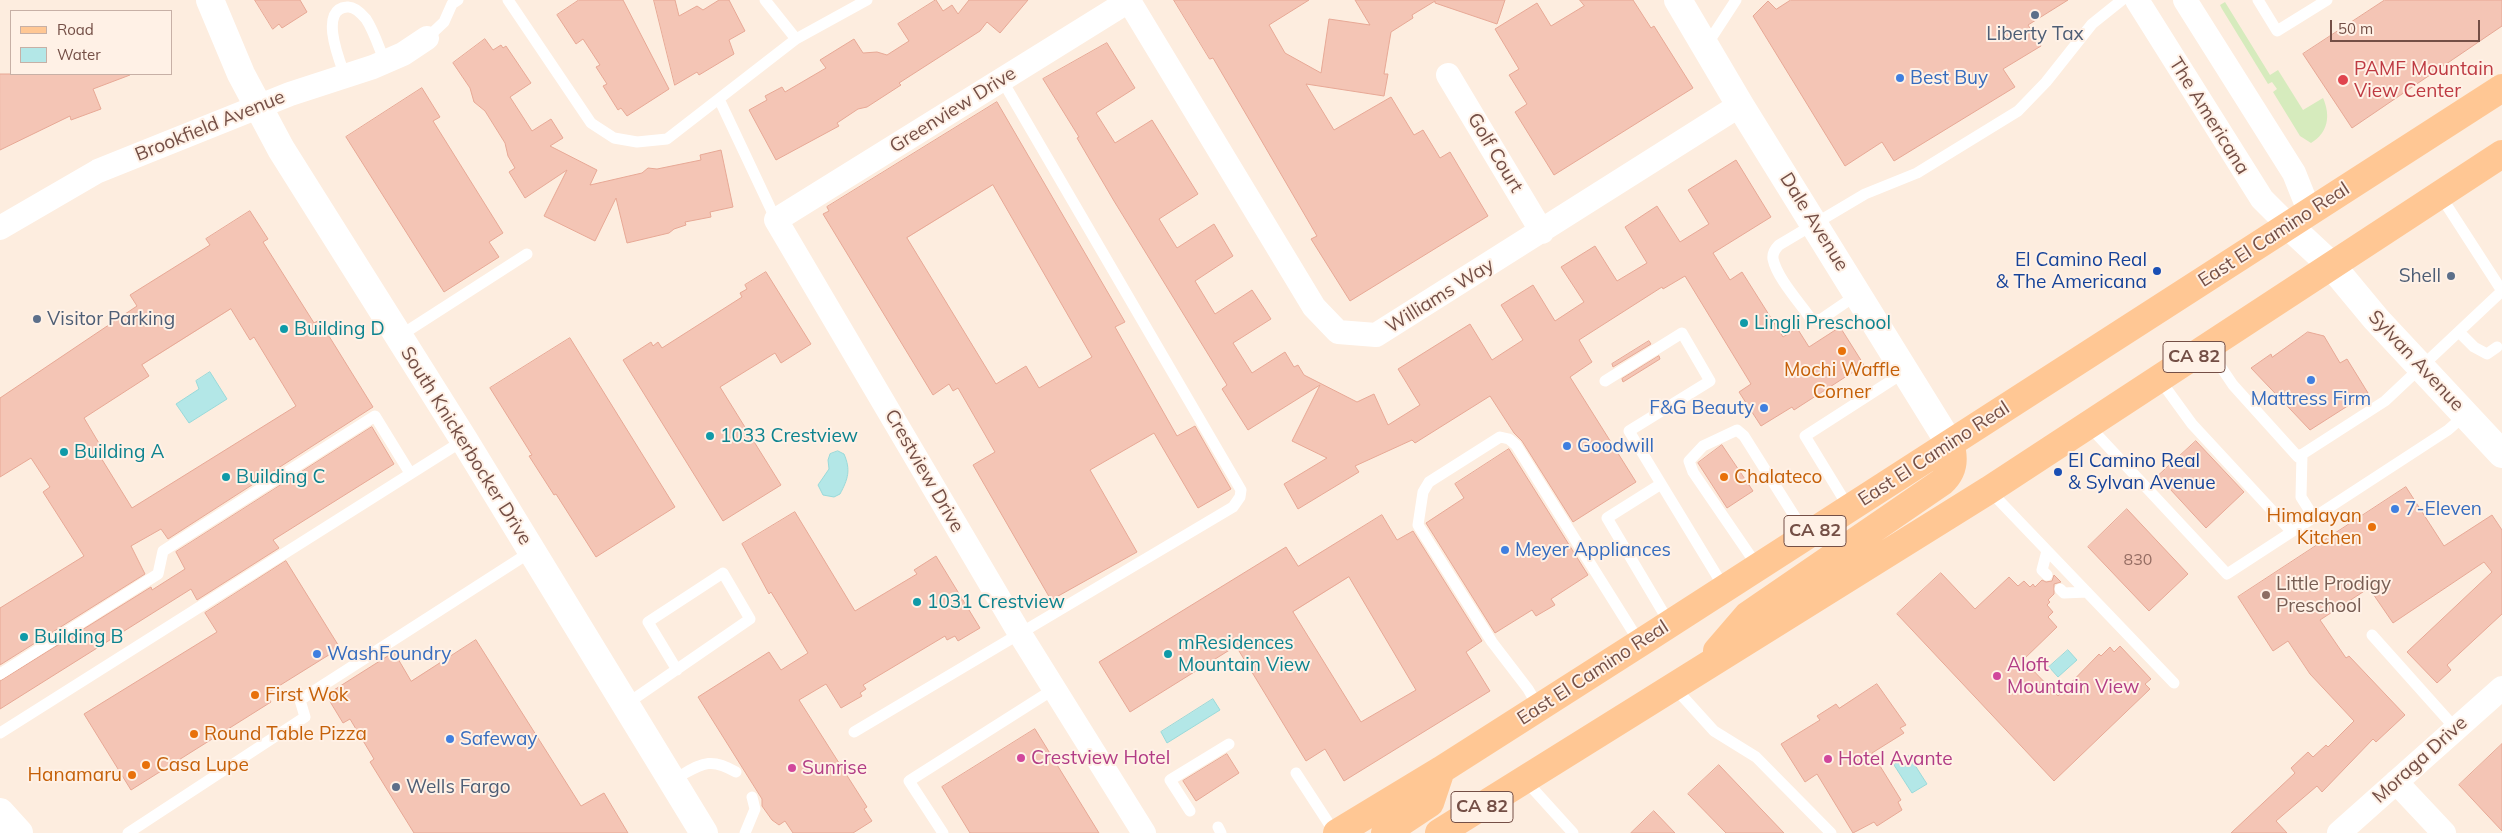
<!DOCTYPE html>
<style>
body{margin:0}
#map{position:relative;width:2502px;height:833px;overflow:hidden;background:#fdeddf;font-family:Mulish,sans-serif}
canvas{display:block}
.legend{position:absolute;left:10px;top:10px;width:162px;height:65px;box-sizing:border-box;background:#fff1e6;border:1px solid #c7b0a6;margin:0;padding:6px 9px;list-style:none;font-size:15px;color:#744f46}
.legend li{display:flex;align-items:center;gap:10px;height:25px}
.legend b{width:25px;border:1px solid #c7b0a6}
.scale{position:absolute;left:2330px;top:20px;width:150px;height:22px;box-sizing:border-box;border:2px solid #744f46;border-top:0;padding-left:6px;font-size:15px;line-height:18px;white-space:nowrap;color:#744f46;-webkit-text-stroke:4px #fff1e6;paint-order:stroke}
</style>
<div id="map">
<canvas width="2502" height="833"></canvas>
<ul class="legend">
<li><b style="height:6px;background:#ffc794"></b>Road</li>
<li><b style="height:14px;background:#b3e7e7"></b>Water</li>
</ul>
<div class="scale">50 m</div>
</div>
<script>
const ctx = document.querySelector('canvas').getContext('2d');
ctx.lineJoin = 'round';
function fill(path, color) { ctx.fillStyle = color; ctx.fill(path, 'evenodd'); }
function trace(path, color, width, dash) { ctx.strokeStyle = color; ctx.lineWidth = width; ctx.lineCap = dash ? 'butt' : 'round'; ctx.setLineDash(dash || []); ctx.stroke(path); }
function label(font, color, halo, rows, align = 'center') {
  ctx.font = font + ' Mulish,sans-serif'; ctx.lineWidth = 4; ctx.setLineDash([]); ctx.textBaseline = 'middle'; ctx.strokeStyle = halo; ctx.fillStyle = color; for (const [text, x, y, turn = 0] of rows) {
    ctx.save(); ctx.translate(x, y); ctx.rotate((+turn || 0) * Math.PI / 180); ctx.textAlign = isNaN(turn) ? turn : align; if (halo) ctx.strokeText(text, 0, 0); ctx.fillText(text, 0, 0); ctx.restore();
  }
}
fill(new Path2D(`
 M2225,2l45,73 8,-5 25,40 20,-12c8,18 5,35 -12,45l-11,-7 -27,-44 4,-3 -5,-7 -4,2 -46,-75 -2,-4z`), '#d6ebbd');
const water = new Path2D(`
 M210,372l17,27 -38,24 -13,-19 23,-15 -3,-8z
 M838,451l6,3c7,16 4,25 -4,40l-6,3 -11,-2 -5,-10 11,-16 -1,-9 2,-6z
 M2068,650l9,10 -19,17 -9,-10z
 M1213,699l7,11 -53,33 -6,-11z
 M1909,756l18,28 -15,9 -18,-28z`);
fill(water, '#b3e7e7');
trace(water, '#99d9d9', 1);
const building = new Path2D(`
 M255,0h45l7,12 -25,16 -3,-4 -6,5z
 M579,0h44l46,89 -42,27 -6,-8 -3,2 -15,-24 4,-2 -11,-17 4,-2 -17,-26 -7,5 -19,-29z
 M654,0h21l4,16 18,-10 6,4 16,-10h10l16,31 -16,9 5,14 -35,21 -2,-3 -22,13z
 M936,0l7,11 9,-6 6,9 11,-14h59l-28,33 -13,-11 -7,9 -81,52 2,2 -34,22 -9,2 -21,14 2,3 -63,34 -27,-50 18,-10 -2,-4 17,-9 3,5 41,-24 -6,-8 34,-21 9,14 14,-1 10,3 22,-14 -11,-17z
 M1174,0h135l-40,25 16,28 36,20 8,-54 41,6 -15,-25h150l-8,24 -62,-21v-2l-23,14 1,3 -22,14 -7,42h4l-4,22 -78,-12 28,46 57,-33 23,38 9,-5 17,28 10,-6 38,64 -138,85 -39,-62 6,-3 -67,-115 -37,-63 -3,1z
 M1580,0h53l18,28 3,-2 39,62 -139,87 -39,-63 12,-8 -18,-29 10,-6 -24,-40 42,-26 14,23 33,-20z
 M1791,0h277l-40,25 13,21 -38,23 12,18 -121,74 -12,-19 -37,24 -92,-150 15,-15 8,8z
 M2385,0h117v26l-150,102 -49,-74z
 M485,39l8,11 8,-5 2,3 3,-2 25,37 -21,14 22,34 19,-12 12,19 -13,8 47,24 -7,15 52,-12 6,-5 9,1 44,-9 -1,-5 21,-5 12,57 -23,5 1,5 -26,5 1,3 -12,4 -5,4 -42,10 -11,-45 -21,43 -51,-25 23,-46 -42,28 -16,-26 6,-4 -7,-12 -3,-13 -20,-32 -11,-9 -4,-14 -17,-25z
 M1107,43l28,45 -39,25 19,30 37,-23 46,74 -39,25 18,29 37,-24 19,32 -38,25 20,33 37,-24 19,29 -38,24 19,30 33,-21 9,15 4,-2 6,10 53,27 17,-8 14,31 32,-20 -22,-36 72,-45 22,36 31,-20 -22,-35 32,-20 22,36 29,-19 -23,-35 34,-21 22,35 30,-18 -22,-36 32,-21 23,36 29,-18 -21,-34 48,-30 35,57 -58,36 17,27 12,-8 41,65 14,-9 12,19 31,-20 24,38 -70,45 -2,-3 -31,19 -22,-34 12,-8 -66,-108 -22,13 -1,-2 -83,53 13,22 -22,15 66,105 -63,40 -51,-81 -8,-8 -24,-37 -75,47 -3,-3 -57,26 4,6 -61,37 -14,-25 43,-26 -35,-17 28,-56 -72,45 -26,-41 5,-4 -113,-184 -37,-63 2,-1 -36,-58z
 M0,74h130v1l-37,14 8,20 -30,11 -1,-4 -70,34z
 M422,88l18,29 -7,4 70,112 -14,9 10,15 -55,35 -98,-155z
 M997,102l128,220 -10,5 62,109 18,-10 36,63 -33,19 -44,-75 -64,37 47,82 -86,48 -78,-135 22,-13 -37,-64 -5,3 -4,-7 -16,11 -110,-181 6,-3 -2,-4zM993,185l99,172 -53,31 -13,-22 -30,18 -89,-146z
 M250,211l18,28 -5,3 51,81 5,-3 54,87 -205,132 -7,-10 -30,17 14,28 -145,91v-57l84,-52 -41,-64 7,-5 -19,-29 -31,19v-79l137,-92 -7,-11 80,-50 -4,-6zM231,309l19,31 4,-3 42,69 -164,102 -34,-55 5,-3 -19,-32 65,-42 -7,-11z
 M766,272l45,72 -30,19 -6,-10 -55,34 61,98 -58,36 -100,-161 28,-18 2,4 5,-4 4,6 80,-51 -2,-4 7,-4 -2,-4z
 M2308,332l16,4 16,27 7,-4 21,34 -58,37 -59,-62 20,-14 1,3z
 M570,338l105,169 -79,50 -40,-63 -2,1 -25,-39 3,-1 -42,-67z
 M1649,341l2,3 -38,23 -1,-3z
 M1659,356l1,3 -37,23 -1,-3z
 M372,427l22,37 -121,76 6,8 -82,52 -6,-11 -191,120v-28l151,-94 1,3 33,-21 -9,-17z
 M2196,441l48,51 -38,36 -48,-52z
 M1722,445l31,46 -26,17 -29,-45z
 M1509,449l79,126 -37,24 4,6 -19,11 -4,-6 -37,23 -69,-110 38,-25 -9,-14z
 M2406,487l38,59 48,-31 10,15v84l-55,51 4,5 -14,13 -30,-31 85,-80 -8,-10 -91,61 -24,-35 -49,32 26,38 3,-2 56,59 -29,27 -3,-3 -51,53 -5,-6 -41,35 11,12h-56l64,-60 -4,-5 17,-16 5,5 13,-12 2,2 26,-26 -44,-47 -22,-33 -15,10 -35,-54z
 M2127,509l61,65 -39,37 -61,-64z
 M795,512l60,99 62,-37 -3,-4 22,-14 44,72 -22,13 -3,-5 -8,4 -2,-4 -82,49 3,4 -6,4 2,3 -21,12 -15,-24 -27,16 68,107 -3,2 8,12 -19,12h-60l-8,-12 -6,4 -7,-5 -10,-14v-7l-64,-102 71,-45 12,18 27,-17 -37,-61 -2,2 -27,-50z
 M1382,515l15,25 16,-9 69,110 -16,11 24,39 -146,90 -19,-32 -19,12 -70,-115 -106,66 -31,-50 187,-115 12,19zM1349,577l67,113 -55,32 -68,-110z
 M286,561l54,87 -74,46 5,8 -140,88 -47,-76 133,-82 -12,-19z
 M1941,573l34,36 34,-32 9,9 6,-5 6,6 3,-3 2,3 7,-7 4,2 6,-1 2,-6 7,7 -7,2v10l-6,6 2,2 -3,3 6,7 -5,5 9,10 -34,33 35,36 41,-42 2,2 9,-9 4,5 6,-6 31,33 -6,5 5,5 -96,92 -157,-167z
 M476,640l105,166 23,-13 24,40h-214l-44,-71 4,-3 -24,-40 -7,4 -17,-28 68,-43 17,29z
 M1877,684l29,41 -6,3 4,5 -32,20 29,47 -3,2 4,8 -25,16 -3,-4 -21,11 -36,-59 -12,8 -24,-38 39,-24 -3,-4 19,-12 3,4z
 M1035,729l64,104h-129l-28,-46z
 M2502,744v87l-43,-46z
 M1227,754l12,19 -43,28 -13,-20z
 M1719,765l65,68h-58l-38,-39z
 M1654,811l21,22h-44z`);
fill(building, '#f4c5b5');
trace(building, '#e7a895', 1);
trace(new Path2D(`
 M508,0l83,123 23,15 23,4 30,-3 129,-100 71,-39
 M765,0l31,39
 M2258,0l19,31 50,-31
 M427,38l17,-16 8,-18 6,-4
 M1706,46l30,-46
 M345,76c-5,-14 -27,-67 2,-69 7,-1 14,6 19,12 8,12 13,29 19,43
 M719,99l57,121
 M1858,294l-38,26 -9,-1c-11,-16 -34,-41 -38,-60 -1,-6 2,-10 6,-14l86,-51 52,-21 101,-62 28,-29 46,-58 30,-24
 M2460,333l14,14 13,7 10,-7
 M398,337l129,-83
 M2208,348l25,37 65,72 87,-56 117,-110 -62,-96
 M2160,380l32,44 99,107
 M1605,381l77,-48 28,48 -81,50 96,158
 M2088,425l139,149 221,-144 18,-16
 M2302,454l-1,43 12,19
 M1661,484l-54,34 63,106
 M1989,490l185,193
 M1849,508l-44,-72 101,-65
 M2047,551l-5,19 5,5
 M1758,567l-65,-95 -4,-11 14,-15 34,-16 7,6 63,100
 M2060,589l4,4 23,-1
 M2372,635l84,94
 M0,674l158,-100 5,-23 212,-135 35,57
 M1675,688l39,43 42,26 75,76
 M625,705l125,-86 -27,-46 -75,49 29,48
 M1539,708l-11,-19 -36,-47 -74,-117 5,-33 6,-10 71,-45 9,2 7,6 124,198
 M854,732l379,-225 7,-10 1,-7 -239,-410
 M0,733l464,-293
 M1296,773l39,60
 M672,780c28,-14 35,-25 64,-8
 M1525,780l48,53
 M1190,811l-20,-31 59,-36
 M1218,827l3,6
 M128,833l177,-116 -5,-17 232,-149
 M745,833l10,-24 -3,-12
 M943,833l-34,-52 145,-92`), '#fff', 11);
trace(new Path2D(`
 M1130,0l-354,220 244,414 124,199
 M2137,0l125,199 27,27
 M2185,0l109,173 16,40
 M1129,1l185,306 24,25 38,3 364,-230
 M1448,75l94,157
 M0,228l98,-57 192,-77 83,-27 30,-13 24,-16
 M2396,782l48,51
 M2339,833l163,-145`), '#fff', 24);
trace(new Path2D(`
 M210,0l31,74 40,75 183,291 240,393
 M1678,0l62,105 210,339
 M2289,226l43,40 44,53 126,135
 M0,812l19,21`), '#fff', 28);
trace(new Path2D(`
 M1717,651l31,-36 194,-133c12,-11 13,-23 8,-38
 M1337,833l104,-63 199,-127 862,-555
 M1385,833l45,-30 11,-33
 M1439,833l550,-343 513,-336`), '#ffc794', 28);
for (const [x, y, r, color] of [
 [2035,15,5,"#5c6f8a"],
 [1900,78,5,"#3f7fe0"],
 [2343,80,6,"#e0444e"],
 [2157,271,5,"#1a4fb4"],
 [2451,276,5,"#5c6f8a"],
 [37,319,5,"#5c6f8a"],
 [1744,323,5,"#0f9aa8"],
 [284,329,5,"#0f9aa8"],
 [1842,351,5,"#e8710a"],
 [2311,380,5,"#3f7fe0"],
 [1764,408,5,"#3f7fe0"],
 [710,436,5,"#0f9aa8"],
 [1567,446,5,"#3f7fe0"],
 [64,452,5,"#0f9aa8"],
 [2058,472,5,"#1a4fb4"],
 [226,477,5,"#0f9aa8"],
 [1724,477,5,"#e8710a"],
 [2395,509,5,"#3f7fe0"],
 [2372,527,5,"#e8710a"],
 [1505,550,5,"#3f7fe0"],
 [2266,595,5,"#8d6e63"],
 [917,602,5,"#0f9aa8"],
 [24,637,5,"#0f9aa8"],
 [317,654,5,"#3f7fe0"],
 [1168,654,5,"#0f9aa8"],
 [1997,676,5,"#d1479c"],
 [255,695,5,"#e8710a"],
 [194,734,5,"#e8710a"],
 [450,739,5,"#3f7fe0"],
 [1021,758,5,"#d1479c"],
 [1828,759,5,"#d1479c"],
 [146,765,5,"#e8710a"],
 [792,768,5,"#d1479c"],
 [132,775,5,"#e8710a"],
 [396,787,5,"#5c6f8a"]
]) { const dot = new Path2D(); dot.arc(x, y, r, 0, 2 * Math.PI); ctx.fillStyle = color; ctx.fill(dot); trace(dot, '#fff1e6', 2); }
label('16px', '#946c62', null, [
 ["830",2138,560]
]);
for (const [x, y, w] of [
 [2194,357,62],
 [1815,531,62],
 [1482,807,62]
]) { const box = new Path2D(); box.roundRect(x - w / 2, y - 15.5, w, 31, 4); ctx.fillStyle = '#fff1e6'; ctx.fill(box); trace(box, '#744f46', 1); }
label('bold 18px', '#744f46', null, [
 ["CA 82",2194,357],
 ["CA 82",1815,531],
 ["CA 82",1482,807]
]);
label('19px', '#4e5e75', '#fff1e6', [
 ["Liberty Tax",2035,34,"center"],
 ["Shell",2441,276,"right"],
 ["Visitor Parking",47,319],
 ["Wells Fargo",406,787]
], 'left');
label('19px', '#be3a42', '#fff1e6', [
 ["PAMF Mountain",2354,69],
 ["View Center",2354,91]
], 'left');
label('19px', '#366cbe', '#fff1e6', [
 ["Best Buy",1910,78],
 ["Mattress Firm",2311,399,"center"],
 ["F&G Beauty",1754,408,"right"],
 ["Goodwill",1577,446],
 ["7-Eleven",2405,509],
 ["Meyer Appliances",1515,550],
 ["WashFoundry",327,654],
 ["Safeway",460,739]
], 'left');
label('19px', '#744f46', '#fff1e6', [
 ["Greenview Drive",953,110,-32],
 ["The Americana",2209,116,58],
 ["Brookfield Avenue",210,126,-22],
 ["Golf Court",1495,153,59],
 ["Dale Avenue",1814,222,58],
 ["East El Camino Real",2274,235,-33],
 ["Williams Way",1440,296,-32],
 ["Sylvan Avenue",2416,361,47],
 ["South Knickerbocker Drive",466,446,58],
 ["East El Camino Real",1934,454,-33],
 ["Crestview Drive",924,471,60],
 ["East El Camino Real",1593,673,-33],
 ["Moraga Drive",2420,760,-42]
]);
label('19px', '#164399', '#fff1e6', [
 ["El Camino Real",2147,260],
 ["& The Americana",2147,282],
 ["El Camino Real",2068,461,"left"],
 ["& Sylvan Avenue",2068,483,"left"]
], 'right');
label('19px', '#0d838f', '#fff1e6', [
 ["Lingli Preschool",1754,323],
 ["Building D",294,329],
 ["1033 Crestview",720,436],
 ["Building A",74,452],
 ["Building C",236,477],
 ["1031 Crestview",927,602],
 ["Building B",34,637],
 ["mResidences",1178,643],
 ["Mountain View",1178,665]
], 'left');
label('19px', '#c56008', '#fff1e6', [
 ["Mochi Waffle",1842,370,"center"],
 ["Corner",1842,392,"center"],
 ["Chalateco",1734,477],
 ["Himalayan",2362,516,"right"],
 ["Kitchen",2362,538,"right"],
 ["First Wok",265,695],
 ["Round Table Pizza",204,734],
 ["Casa Lupe",156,765],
 ["Hanamaru",122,775,"right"]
], 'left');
label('19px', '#785e54', '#fff1e6', [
 ["Little Prodigy",2276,584],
 ["Preschool",2276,606]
], 'left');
label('19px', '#b23c85', '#fff1e6', [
 ["Aloft",2007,665],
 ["Mountain View",2007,687],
 ["Crestview Hotel",1031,758],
 ["Hotel Avante",1838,759],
 ["Sunrise",802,768]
], 'left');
</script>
